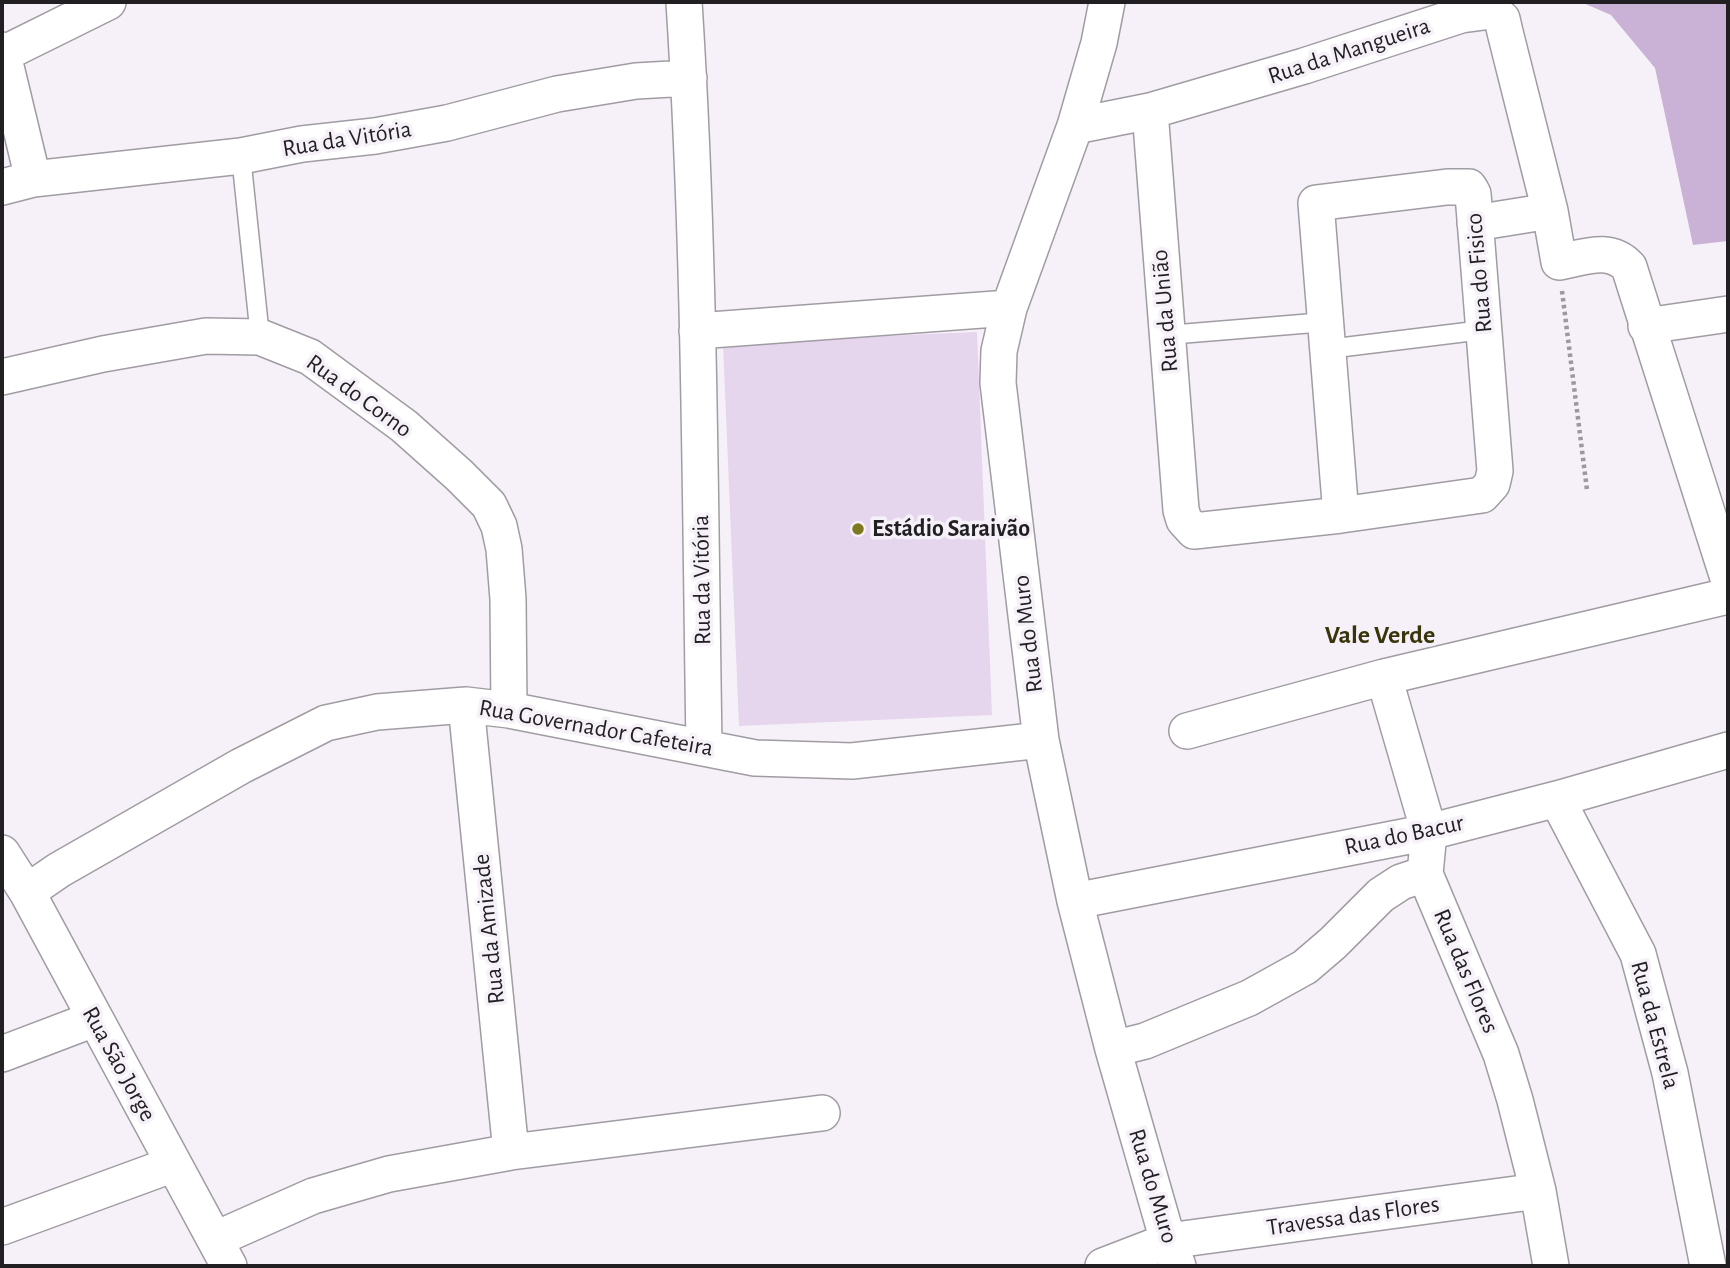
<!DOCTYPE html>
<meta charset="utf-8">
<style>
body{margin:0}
#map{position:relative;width:1730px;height:1268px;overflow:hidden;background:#f6f1f9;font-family:"Alegreya Sans",sans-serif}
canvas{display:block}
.frame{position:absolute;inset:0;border:4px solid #211f22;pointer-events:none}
</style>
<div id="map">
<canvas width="1730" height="1268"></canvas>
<div class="frame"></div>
</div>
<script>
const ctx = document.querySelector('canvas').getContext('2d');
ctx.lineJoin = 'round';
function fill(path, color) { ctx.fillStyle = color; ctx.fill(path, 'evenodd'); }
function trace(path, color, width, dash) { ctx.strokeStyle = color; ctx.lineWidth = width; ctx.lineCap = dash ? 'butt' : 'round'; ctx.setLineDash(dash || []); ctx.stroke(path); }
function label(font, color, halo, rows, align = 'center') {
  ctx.font = font + ' "Alegreya Sans",sans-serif'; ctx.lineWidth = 7; ctx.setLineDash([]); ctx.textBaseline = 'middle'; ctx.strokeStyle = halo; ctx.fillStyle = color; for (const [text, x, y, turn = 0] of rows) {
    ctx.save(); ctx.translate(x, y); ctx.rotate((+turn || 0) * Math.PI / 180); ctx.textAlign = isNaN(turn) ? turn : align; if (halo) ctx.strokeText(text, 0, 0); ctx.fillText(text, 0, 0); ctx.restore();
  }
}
fill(new Path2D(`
 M977,332l15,383 -253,11 -16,-383z`), '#e5d5ed');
fill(new Path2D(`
 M1581,2h147v239l-35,4 -38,-177 -44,-53z`), '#cab1d6');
const lane = new Path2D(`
 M241,156l19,181
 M1167,335l159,-13
 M1328,349l155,-19`);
const street = new Path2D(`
 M684,2c16,248 16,497 20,745
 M1107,2l-8,41 -24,83 -66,182 -10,43 -1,32 43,357 34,161 38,148 55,192 10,25
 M2,50l31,129
 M3,54l105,-52
 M1150,111l31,399 3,10 10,11 147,-16 141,-20 10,-11 3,-13 -22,-277 -4,-7h-22l-131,16 25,312
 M1075,126l75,-15 154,-45 157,-51 30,-4 11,8 3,13 45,179 9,51c26,-5 51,-16 70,5l99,311
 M2,187l31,-8 208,-23 61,-12 73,-8 72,-13 110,-29 79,-13 53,-3
 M1475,223l75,-12
 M1646,326l82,-12
 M697,331l312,-23
 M2,377l101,-23 103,-18 54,1 50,20 94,69 55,49 30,30 10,21 5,23 4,50 1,111
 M1384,677l45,155 -4,42 76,180 14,46 23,91 13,75
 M466,705l45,447
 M1187,731l197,-54 344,-81
 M1557,799l81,155 32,119 38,193
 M2,853l25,39 202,374
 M27,892l32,-22 182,-104 85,-43 51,-11 89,-7 43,5 246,48 97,3 189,-21
 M1075,901l354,-69 128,-33 171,-49
 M1113,1049l32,-8 104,-43 56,-31 28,-24 48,-48 20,-13 24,-8
 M2,1054l92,-35
 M2,1227l172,-63
 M216,1239l97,-43 76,-22 122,-22 311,-39
 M1103,1266l65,-25 370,-50`);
trace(lane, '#a19ca3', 21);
trace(street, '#a19ca3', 38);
trace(new Path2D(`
 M1562,291l25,199`), '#9b989e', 4.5, [3.5, 3.5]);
trace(lane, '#fff', 18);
trace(street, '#fff', 35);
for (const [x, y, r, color] of [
 [858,529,7,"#7f781d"]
]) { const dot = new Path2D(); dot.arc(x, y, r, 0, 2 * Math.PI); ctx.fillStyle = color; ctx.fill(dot); trace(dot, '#f6f1f9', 2.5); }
label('24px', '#211f22', '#f6f1f9', [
 ["Rua da Mangueira",1349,51,-18],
 ["Rua da Vitória",347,139,-9],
 ["Rua do Fisico",1479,273,-95],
 ["Rua da União",1165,311,-95],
 ["Rua do Corno",359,396,36],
 ["Rua da Vitória",702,580,-91],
 ["Rua do Muro",1028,634,-97],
 ["Rua Governador Cafeteira",596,728,10],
 ["Rua do Bacur",1404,835,-12],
 ["Rua da Amizade",489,929,-96],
 ["Rua das Flores",1466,971,67],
 ["Rua da Estrela",1655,1025,75],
 ["Rua São Jorge",119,1064,61],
 ["Rua do Muro",1153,1186,73],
 ["Travessa das Flores",1353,1216,-8]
]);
label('bold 24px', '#211f22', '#f6f1f9', [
 ["Estádio Saraivão",872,529]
], 'left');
label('bold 26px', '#38350a', '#f6f1f9', [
 ["Vale Verde",1380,635]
]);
</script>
